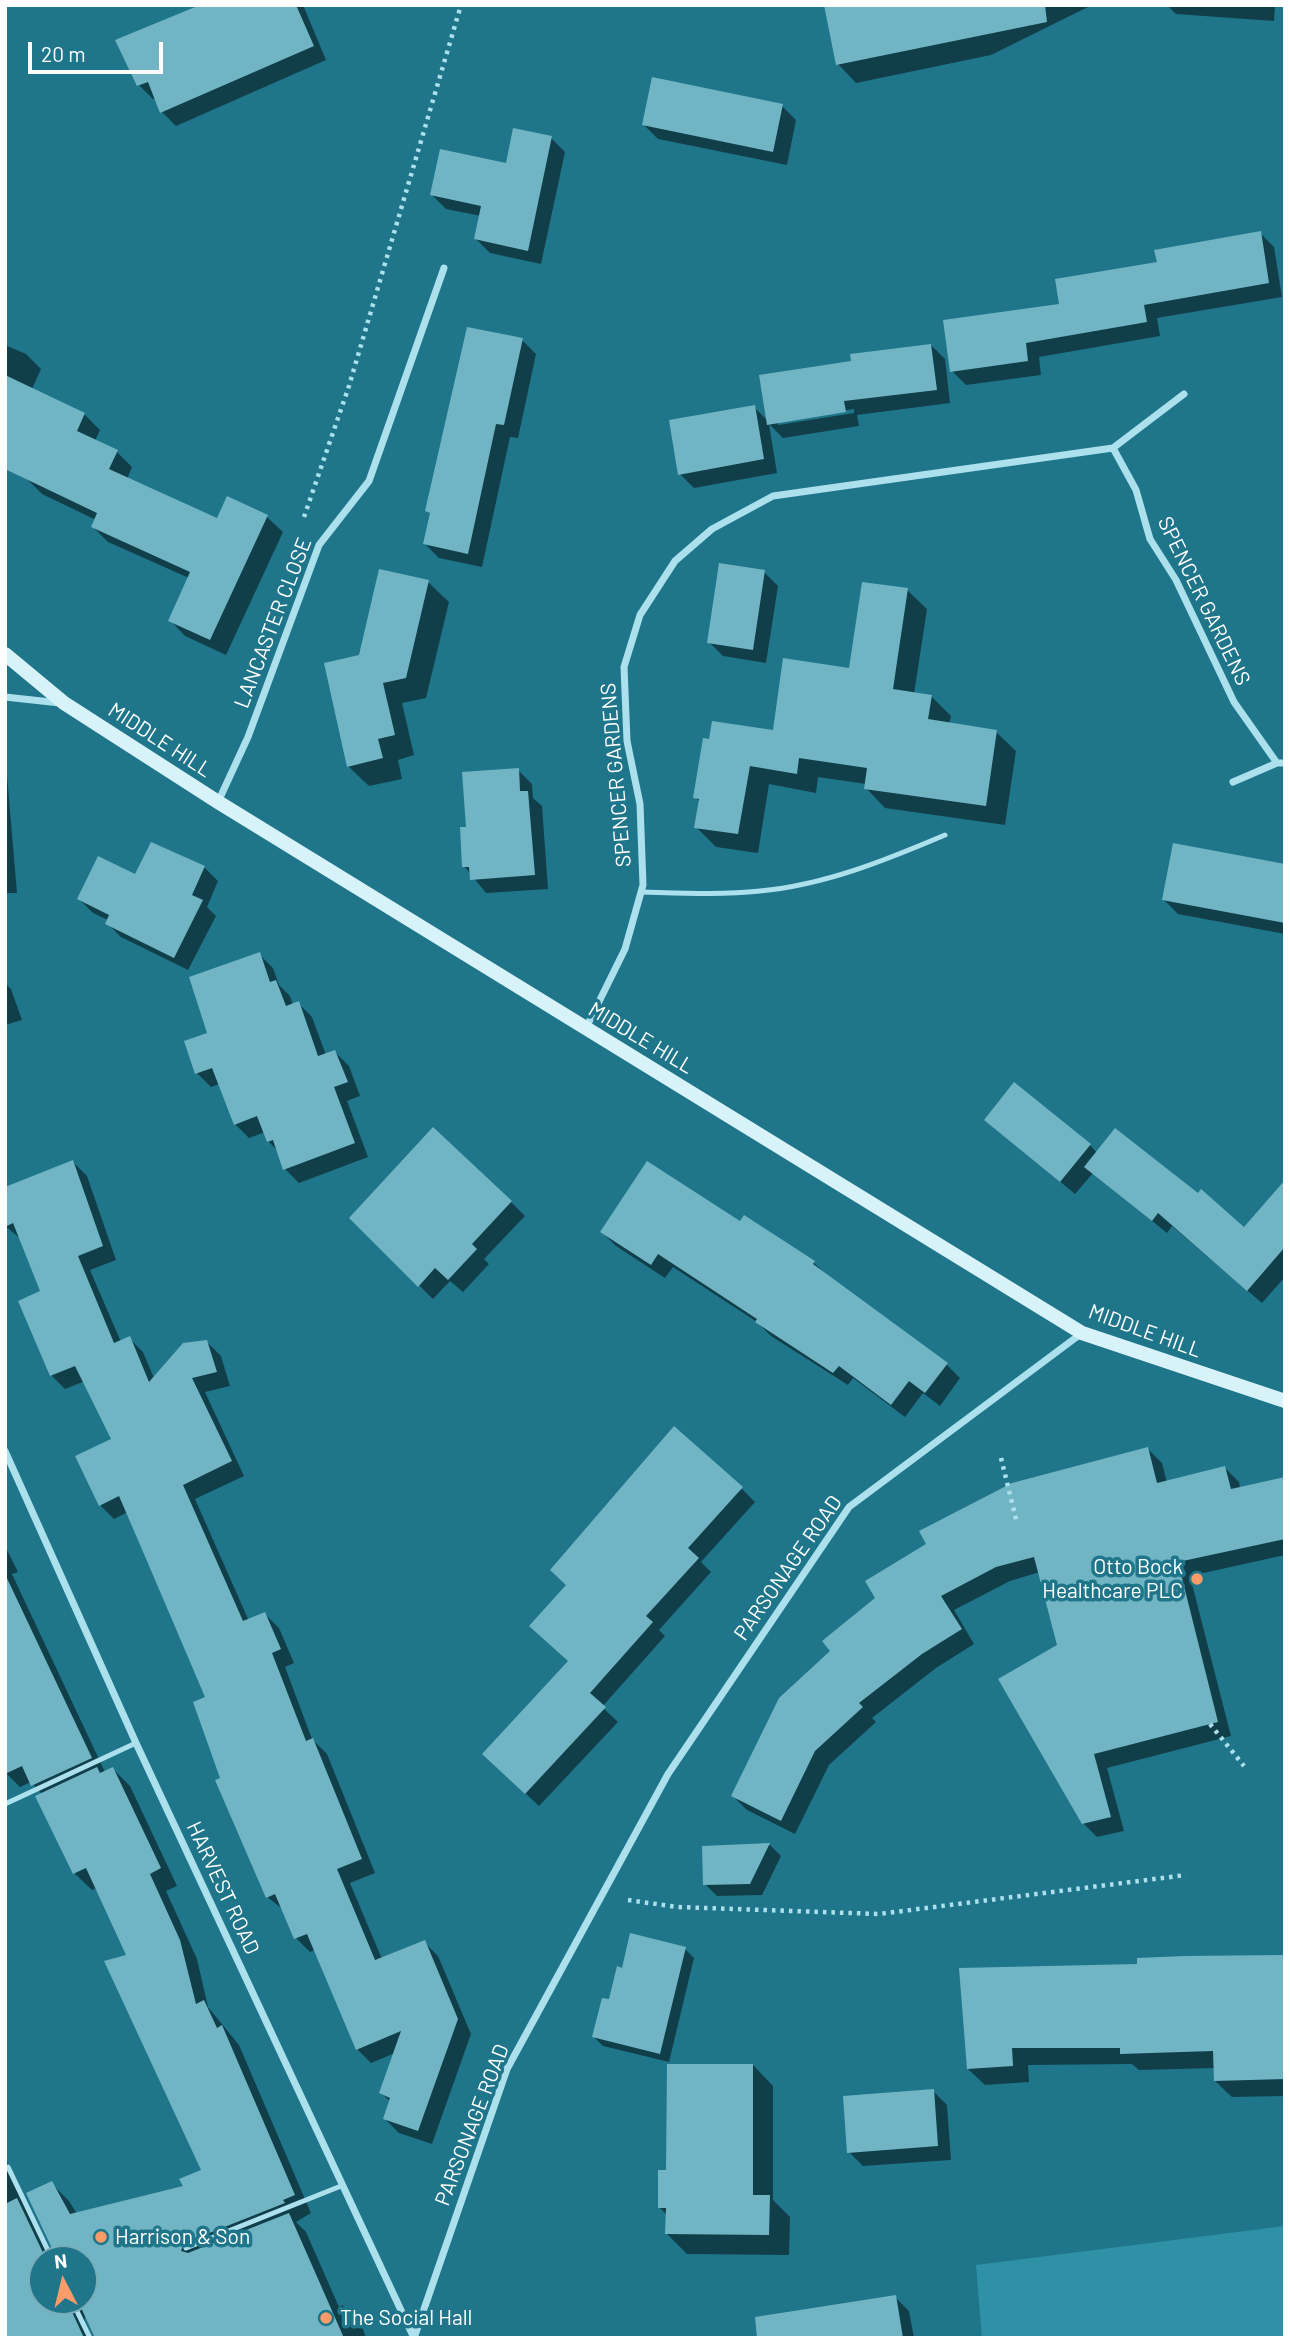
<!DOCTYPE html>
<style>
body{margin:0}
#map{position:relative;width:1290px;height:2343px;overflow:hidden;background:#1f768b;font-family:Barlow,sans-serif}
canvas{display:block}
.frame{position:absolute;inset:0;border:7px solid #fff;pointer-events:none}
.north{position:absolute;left:28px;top:2245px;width:70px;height:70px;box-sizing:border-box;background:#1f768b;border:2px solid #79adb9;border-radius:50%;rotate:353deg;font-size:19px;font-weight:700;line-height:28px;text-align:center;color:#fff}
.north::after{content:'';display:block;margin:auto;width:24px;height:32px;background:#fa9b6a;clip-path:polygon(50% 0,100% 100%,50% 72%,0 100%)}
.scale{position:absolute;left:28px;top:42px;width:135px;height:32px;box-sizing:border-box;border:4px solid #fff;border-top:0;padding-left:9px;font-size:21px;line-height:24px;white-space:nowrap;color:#fff;-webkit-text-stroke:5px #1f768b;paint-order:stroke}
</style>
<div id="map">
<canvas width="1290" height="2343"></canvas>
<div class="frame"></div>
<div class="north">N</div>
<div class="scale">20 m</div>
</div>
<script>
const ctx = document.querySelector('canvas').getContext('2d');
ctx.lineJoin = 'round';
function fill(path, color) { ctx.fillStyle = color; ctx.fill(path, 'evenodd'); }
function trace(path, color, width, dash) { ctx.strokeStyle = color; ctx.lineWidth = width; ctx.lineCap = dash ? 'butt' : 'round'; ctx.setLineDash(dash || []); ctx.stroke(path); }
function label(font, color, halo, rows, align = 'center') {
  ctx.font = font + ' Barlow,sans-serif'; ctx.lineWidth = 7; ctx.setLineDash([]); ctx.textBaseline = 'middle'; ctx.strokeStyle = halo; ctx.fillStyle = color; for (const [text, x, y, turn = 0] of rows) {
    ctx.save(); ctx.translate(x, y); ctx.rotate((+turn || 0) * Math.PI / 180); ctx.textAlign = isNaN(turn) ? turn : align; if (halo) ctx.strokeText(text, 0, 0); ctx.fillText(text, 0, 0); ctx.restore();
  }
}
fill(new Path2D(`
 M1285,2226v112h-303l-6,-73z`), '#2f91a6');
fill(new Path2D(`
 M204,5h99l23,55 -150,66 -14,-14 -6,-14 -3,1 -14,-14z
 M826,5h266l-101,50 -135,28 -18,-19z
 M1167,5h108l-1,16 -98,-7z
 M782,106l14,14 -9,45 -129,-26 -14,-14z
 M551,138l14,14 -24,112 -51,-11 -14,-14 5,-23 -35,-7 -14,-14 75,-30z
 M1260,233l14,14 8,50 -125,21 3,18 -121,21 2,18 -75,10 -14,-14 207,-108z
 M522,340l14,14 -18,84 -8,-1 -28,130 -43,-9 -14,-14 6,-29 -4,-5z
 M5,345l21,9 15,15 -9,20 52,25 16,16 -5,11 22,11 15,15 -5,12 91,41 49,-3 16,15 -57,123 -41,-19 -15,-16 19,-42 -81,-36 -15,-15 3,-7 -54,-26 -16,-16 -21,-13z
 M931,345l14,14 5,44 -93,12 2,11 -76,12 -14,-14 8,49 -83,15 -14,-14 74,-67 14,14 84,-59zM854,409v4l-76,12v-3z
 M764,572l14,14 -12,77 -43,-7 -14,-14z
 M428,582l21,20 -23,96 -24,5 12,52 -16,5 4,19 -33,7 -21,-20 12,-110z
 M907,590l20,19 -13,85 17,2 20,20 -2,8 47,8 20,19 -11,74 -120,-17 -19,-20v-4l-48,-7 -2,16 -47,-9 -11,69 -42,-6 -20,-20 4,-25 -5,-5 155,-127z
 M5,752l12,141h-12z
 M518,770l14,14 1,14 9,8 6,83 -62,4 -22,-27 4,-37z
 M151,844l53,23 14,14 -11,26 9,9 -28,54 -67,-33 -14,-14 1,-3 -15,-7 -14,-14 56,-22z
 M1285,866v68l-107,-20 -14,-14z
 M259,954l14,14 6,17 11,11 3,9 5,-2 14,14 14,38 9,-3 14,14 11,30 -13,5 21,56 -69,26 -14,-14 -6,-17 -11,-11 -3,-9 -16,6 -14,-14 -16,-40 -8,3 -14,-14 13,-39z
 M5,983l6,6 11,31 -17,5z
 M986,1120l104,25 7,8 147,76 41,-20v68l-23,26 -90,-77 -5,7 -74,-60 -18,21z
 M73,1162l14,14 29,84 -26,10 31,72 8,-4 14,14 11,26 53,-36 14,14 9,30 -25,6 39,84 -49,23 54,122 16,-7 14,14 15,35 -9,4 27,72 15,15 48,119 -25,10 32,76 42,-17 14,14 33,78 -39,110 -33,-11 -14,-14 6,-17 -10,-9 14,-40 -24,10 -14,-14 -42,-99 -5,2 -14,-14 -12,-28 -17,-13 -45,-118 -15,-81 -79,-186 -14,7 -14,-14 13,-65 -28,-59 -20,8 -14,-14 -9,-83 -21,-53 -16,-13z
 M511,1202l14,14 -41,43 5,5 -26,28 -13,-11 -17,18 -82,-81z
 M741,1224l73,39 14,13 118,88 14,14 -20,28 -17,-13 -18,24 -52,-39 -5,7 -77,-49 -14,-14 -84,-55 -8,11 -49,-32 -14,-14z
 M1148,1449l14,14 5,20 58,-15 14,14 1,6 45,-10v77l-95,21 41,160 -124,32 17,63 -27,6 -14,-14 -24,-177 -19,-74 -30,9 -56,29 20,34 -38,24 -64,50 4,4 -47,43 -34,69 -48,-24 -14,-14 48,-97z
 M742,1489l13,13 -54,60 10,10 -52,58 6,6 -63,71 16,15 -79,84 -42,-39 72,-105 -1,-77z
 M5,1546l13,26 -6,2 93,198 8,-3 17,17 47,100 -11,5 31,68 11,48 31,38 72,168 -15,9 10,10 33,75 4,-2 18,18 5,15h-270l-10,-24 -2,8 8,16h-87v-180l23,53 27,48h-13v42h42v-42h-26l-7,-76 18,18 8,13 108,-27 19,-16 -75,-215 -32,-68 -5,2 -18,-17 -32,-79 -11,-12 -11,5 -15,-15z
 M770,1845l11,11 -19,39 -45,1 -12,-12 -2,-36z
 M685,1949l9,9 -25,104 -66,-16 -9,-9 29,-67z
 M1285,1957v139l-53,1 -17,-16v-13l-76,2 -7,-6 -104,1 1,17 -44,3 -17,-16 171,-104z
 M753,2065l20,21v114l17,17 -1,38 -102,-1 -20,-20v-19l-8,-8 8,-35z
 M933,2091l14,14 4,55 -88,6 -14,-14z
 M895,2297l14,14 5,27h-90z`), '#0007');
fill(new Path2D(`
 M200,5h96l18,41 -154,67 -12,-31 -11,4 -22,-46z
 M824,5h221l2,17 -211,43z
 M652,77l131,27 -10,48 -131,-27z
 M513,128l39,8 -24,115 -54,-12 7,-33 -51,-11 10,-46 66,14z
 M1261,231l8,52 -125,22 3,17 -121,21 2,18 -78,11 -7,-52 116,-16 -4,-25 102,-17 -3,-12z
 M467,327l56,11 -19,87 -8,-1 -28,130 -45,-10 7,-31 -5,-2z
 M931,344l6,46 -93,11 2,11 -79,13 -8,-50 92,-14 -1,-7z
 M5,375l80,38 -8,18 41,19 -9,19 108,49 10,-22 41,19 -58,125 -42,-19 22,-49 -99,-45 6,-14 -92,-44z
 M755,405l9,54 -86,16 -9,-55z
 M719,563l46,7 -12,80 -46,-7z
 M379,569l50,11 -23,98 -23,5 12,52 -17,4 5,19 -36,9 -23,-104 35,-8z
 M862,582l46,6 -15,101 39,6 -4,24 69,11 -11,76 -122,-17 3,-21 -68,-10 -2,16 -47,-8 -12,68 -44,-6 5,-29 -6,-1 10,-60 6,1 3,-18 61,9 10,-72 66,10z
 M519,768l1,23h8l7,84 -65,5 -1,-13h-7l-2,-40h6l-4,-55z
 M151,842l54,24 -13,29 11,5 -29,58 -69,-34 4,-9 -32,-16 21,-43 37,18z
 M1173,843l112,21v59l-123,-23z
 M260,952l10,30 6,-2 10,26 13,-5 19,55 17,-6 13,32 -14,5 21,56 -72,27 -10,-30 -6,2 -10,-26 -23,9 -22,-57 -17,6 -11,-33 23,-8 -18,-56z
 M1014,1082l77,62 -31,38 -76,-62z
 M433,1127l79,74 -40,43 5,5 -29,31 -13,-12 -17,19 -69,-69z
 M1115,1128l83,65 3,-4 43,38 41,-47v67l-38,44 -89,-78 -6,8 -68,-54z
 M73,1160l30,86 -25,10 36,87 16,-7 19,46 34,-39 24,-3 10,32 -25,6 40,83 -49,24 60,136 22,-9 16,37 -9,4 34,88 7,-3 49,121 -25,10 38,91 50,-20 33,79 -40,112 -35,-12 7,-21 -11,-5 22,-62 -45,19 -49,-116 -13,5 -19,-45 -9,4 -51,-118 5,-2 -27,-76 12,-5 -58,-136 -28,-65 -20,10 -24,-50 36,-17 -36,-73 -25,10 -32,-75 22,-10 -27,-68 -8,4v-40z
 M647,1161l93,60 4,-6 71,46 -2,3 135,99 -23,30 -16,-12 -18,24 -52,-39 -6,7 -78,-51 2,-3 -99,-65 -7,11 -51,-33z
 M674,1426l69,61 -55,61 11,10 -53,58 7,6 -63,71 16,14 -81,87 -43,-40 86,-93 -39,-35 37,-41 -16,-15z
 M1148,1447l9,36 68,-17 6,23 54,-12v62l-107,23 40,160 -124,32 17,63 -29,7 -84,-145 59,-34 -23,-88 -38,10 -55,29 21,33 -40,25 -63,49 4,4 -48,44 -34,70 -50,-25 48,-98 51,-47 -8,-10 53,-43 -10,-17 61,-37 -7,-13 93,-48z
 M5,1574l87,184 -61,28 -9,-20 -17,8z
 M97,1767l3,6 13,-6 48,101 -11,6 30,66 16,64 8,-4 13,28 5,-3 73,170 -12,5 2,3 -101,40 -3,8 7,2 101,-40 55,125h-249l-17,-37h6v-42h-27l-31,-66 26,-12 18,33 113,-28 -4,-7 22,-9 -97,-209 22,-6 -40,-87 -13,6 -38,-78z
 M770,1843l-20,41 -47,1 -1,-39z
 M630,1933l56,14 -26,107 -68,-17 10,-39 7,1 8,-33 5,2z
 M1285,1955v124l-71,2 -1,-30 -93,3v-6h-108l1,18 -46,3 -8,-101 178,-4v-6l47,-2z
 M667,2064h86v131h17l-1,40 -104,-1 1,-26h-8v-38h8z
 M934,2089l4,57 -91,7 -4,-57z
 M17,2198l29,61h-4v42h25l17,37h-79v-134z
 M896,2295l7,43h-146l-2,-21z`), '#71b5c4');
trace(new Path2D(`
 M304,517l45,-131 112,-381
 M1001,1458l16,65
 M1210,1724l34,42
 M628,1900l49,7 202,7 307,-39`), '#abe0ec', 4.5, [3.5, 5]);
trace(new Path2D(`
 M642,892c39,1 79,3 118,-1 65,-6 126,-31 185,-56
 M5,1804l131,-61
 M8,2167l44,92
 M186,2248l155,-62
 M72,2301l18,37`), '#abe0ec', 5);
trace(new Path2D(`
 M1113,448l71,-54
 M5,697l55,6
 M1233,782l44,-19
 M218,802l30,-65 71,-192 50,-64 75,-213
 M586,1028l39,-79 18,-64 -3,-81 -13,-63 -3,-74 16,-52 35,-54 37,-32 61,-33 340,-48 23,42 14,49 26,41 58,122 43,61h8
 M5,1451l131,292 278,595
 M414,2338l93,-269 161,-295 181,-267 233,-174`), '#abe0ec', 7);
trace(new Path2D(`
 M5,654l59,49 154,99 864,531 203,68`), '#d7f2f9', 14);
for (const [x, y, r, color] of [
 [1197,1579,7,"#fa9b6a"],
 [101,2237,7,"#fa9b6a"],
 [326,2318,7,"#fa9b6a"]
]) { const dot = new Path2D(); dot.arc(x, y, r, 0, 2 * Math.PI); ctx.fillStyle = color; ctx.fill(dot); trace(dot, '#1f768b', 2.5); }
label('21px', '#fff', '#1f768b', [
 ["SPENCER GARDENS",1204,601,64],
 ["LANCASTER CLOSE",273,623,-69],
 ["MIDDLE HILL",160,740,33],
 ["SPENCER GARDENS",616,775,-95],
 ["MIDDLE HILL",641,1038,31],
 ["MIDDLE HILL",1145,1331,20],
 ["PARSONAGE ROAD",788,1568,-55],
 ["HARVEST ROAD",223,1888,65],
 ["PARSONAGE ROAD",472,2125,-69]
]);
label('21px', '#fff', '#1f768b', [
 ["Otto Bock",1183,1567,"right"],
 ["Healthcare PLC",1183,1591,"right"],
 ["Harrison & Son",115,2237],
 ["The Social Hall",340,2318]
], 'left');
</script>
